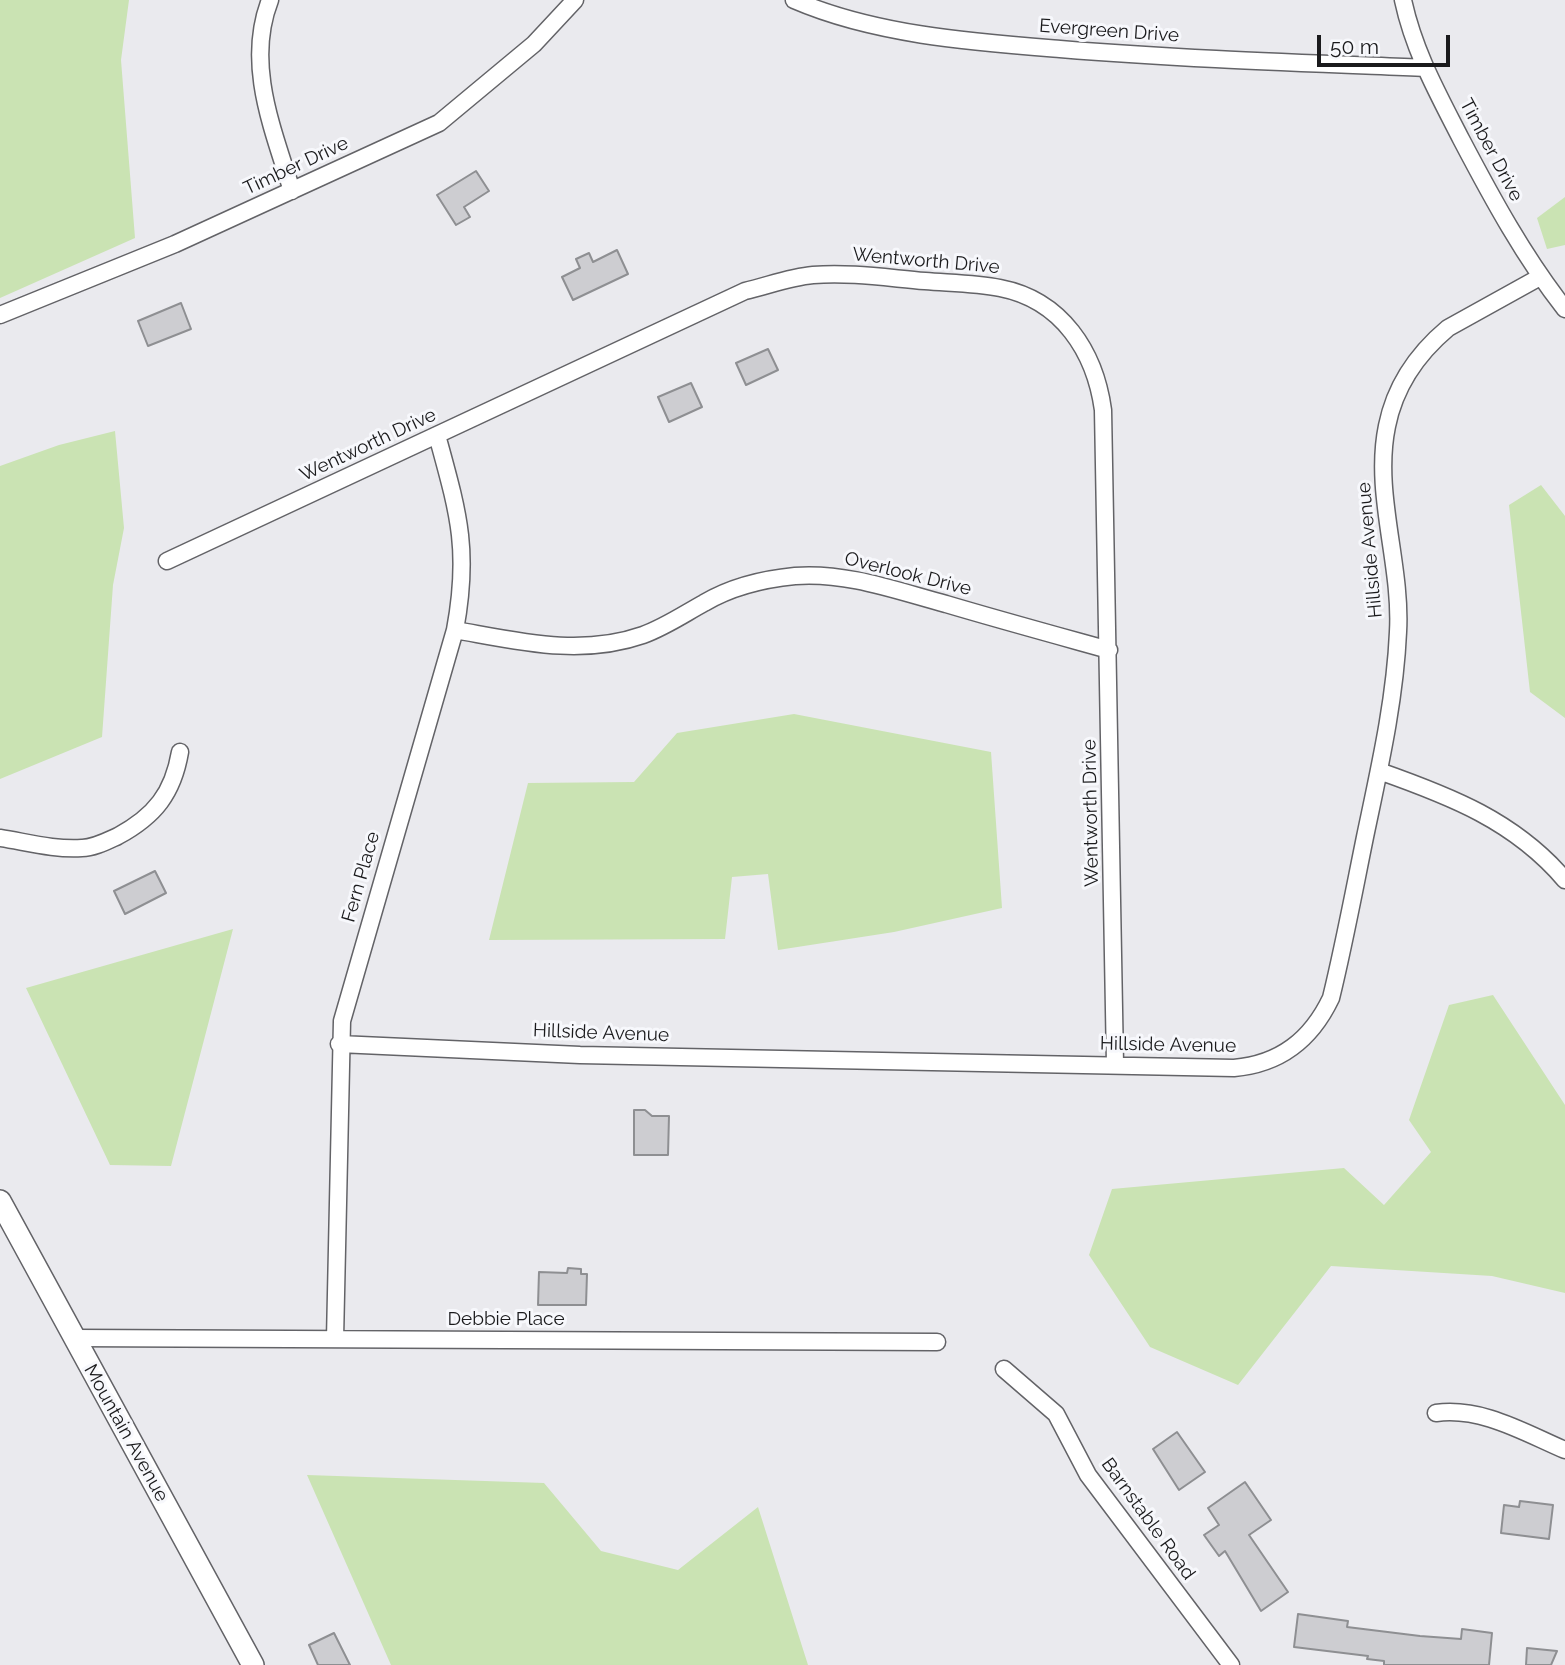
<!DOCTYPE html>
<style>
body{margin:0}
#map{position:relative;width:1565px;height:1665px;overflow:hidden;background:#eaeaee;font-family:Raleway,sans-serif}
canvas{display:block}
.scale{position:absolute;left:1317px;top:35px;width:133px;height:32px;box-sizing:border-box;border:4px solid #1a1a1c;border-top:0;padding-left:9px;font-size:21px;line-height:24px;white-space:nowrap;color:#1a1a1c;-webkit-text-stroke:5px #f7f8fc;paint-order:stroke}
</style>
<div id="map">
<canvas width="1565" height="1665"></canvas>
<div class="scale">50 m</div>
</div>
<script>
const ctx = document.querySelector('canvas').getContext('2d');
ctx.lineJoin = 'round';
function fill(path, color) { ctx.fillStyle = color; ctx.fill(path, 'evenodd'); }
function trace(path, color, width, dash) { ctx.strokeStyle = color; ctx.lineWidth = width; ctx.lineCap = dash ? 'butt' : 'round'; ctx.setLineDash(dash || []); ctx.stroke(path); }
function label(font, color, halo, rows, align = 'center') {
  ctx.font = font + ' Raleway,sans-serif'; ctx.lineWidth = 6; ctx.setLineDash([]); ctx.textBaseline = 'middle'; ctx.strokeStyle = halo; ctx.fillStyle = color; for (const [text, x, y, turn = 0] of rows) {
    ctx.save(); ctx.translate(x, y); ctx.rotate((+turn || 0) * Math.PI / 180); ctx.textAlign = isNaN(turn) ? turn : align; if (halo) ctx.strokeText(text, 0, 0); ctx.fillText(text, 0, 0); ctx.restore();
  }
}
fill(new Path2D(`
 M0,0h129l-8,60 14,178 -135,60z
 M1565,197v48l-18,4 -10,-31z
 M115,431l9,97 -11,57 -11,152 -102,42v-313l59,-21z
 M1541,485l24,31v202l-35,-26 -21,-187z
 M794,714l197,38 11,156 -108,24 -116,18 -10,-76 -36,3 -7,62 -236,1 39,-157 106,-1 43,-49z
 M233,929l-62,237 -61,-1 -84,-177z
 M1493,995l72,110v188l-73,-17 -161,-10 -93,119 -88,-38 -61,-92 23,-66 232,-21 40,37 47,-53 -22,-32 40,-115z
 M307,1475l237,8 57,68 77,19 80,-63 50,158h-417z`), '#cae3b3');
const building = new Path2D(`
 M476,171l13,20 -25,16 6,10 -14,8 -19,-30z
 M617,250l11,24 -55,26 -11,-23 18,-9 -4,-9 13,-6 4,9z
 M181,303l10,26 -43,17 -10,-25z
 M768,349l10,21 -32,15 -10,-22z
 M691,383l11,24 -33,15 -11,-25z
 M155,871l11,22 -41,21 -11,-23z
 M634,1110h11l7,6h17l-1,39h-34z
 M568,1268l13,1v5h6l-1,31h-48l1,-33 28,1z
 M1177,1432l28,40 -26,18 -26,-41z
 M1245,1482l26,38 -22,15 39,57 -27,19 -36,-60 -6,5 -15,-21 15,-10 -11,-17z
 M1520,1501l33,4 -4,34 -48,-6 3,-28 15,2z
 M1298,1614l50,7 -1,6 73,9 41,3 1,-10 30,4 -3,32h-105v-4l-17,-2 1,-3 -74,-9z
 M334,1633l16,32h-32l-9,-20z
 M1527,1648l30,3 -6,14h-25z`);
fill(building, '#cdcdd1');
trace(building, '#8e8f92', 2);
const minor = new Path2D(`
 M270,0c-25,64 3,129 22,191
 M794,0c81,35 178,42 266,49 121,10 244,14 366,19
 M1403,0c11,51 34,92 58,139 31,59 63,118 104,170
 M0,315l175,-71 264,-121 95,-79 41,-44
 M167,561l578,-270c22,-5 45,-14 68,-16 37,-3 75,3 112,6 25,2 51,2 75,7 62,12 95,64 103,122l12,654
 M455,630c63,11 125,27 188,5 22,-8 41,-21 61,-32 27,-16 60,-24 91,-27 52,-4 102,15 151,28 54,16 109,31 163,46
 M1379,771c71,25 136,50 186,109
 M0,838c26,4 55,12 82,10 12,0 25,-7 36,-12 37,-20 55,-43 62,-84
 M339,1044l241,11 654,13c46,-4 77,-28 97,-70 13,-53 23,-107 34,-161 14,-67 30,-136 33,-205 4,-68 -25,-139 -11,-206 8,-40 30,-72 61,-98l92,-51
 M74,1338l863,4
 M335,1339l7,-318 113,-391c15,-81 3,-118 -18,-195
 M1004,1369l52,45 32,61 143,190
 M1436,1413c46,-6 87,19 129,37`);
const secondary = new Path2D(`
 M0,1201l253,464`);
trace(minor, '#636367', 19);
trace(secondary, '#636367', 24);
trace(minor, '#fff', 16);
trace(secondary, '#fff', 21);
label('19px', '#1a1a1c', '#f7f8fc', [
 ["Evergreen Drive",1109,31,4],
 ["Timber Drive",1491,150,62],
 ["Timber Drive",296,166,-25],
 ["Wentworth Drive",926,261,5],
 ["Wentworth Drive",368,445,-25],
 ["Hillside Avenue",1370,550,-95],
 ["Overlook Drive",908,574,14],
 ["Wentworth Drive",1091,813,-91],
 ["Fern Place",361,877,-74],
 ["Hillside Avenue",601,1033,2],
 ["Hillside Avenue",1168,1045,1],
 ["Debbie Place",506,1319],
 ["Mountain Avenue",126,1433,61],
 ["Barnstable Road",1148,1519,54]
]);
</script>
